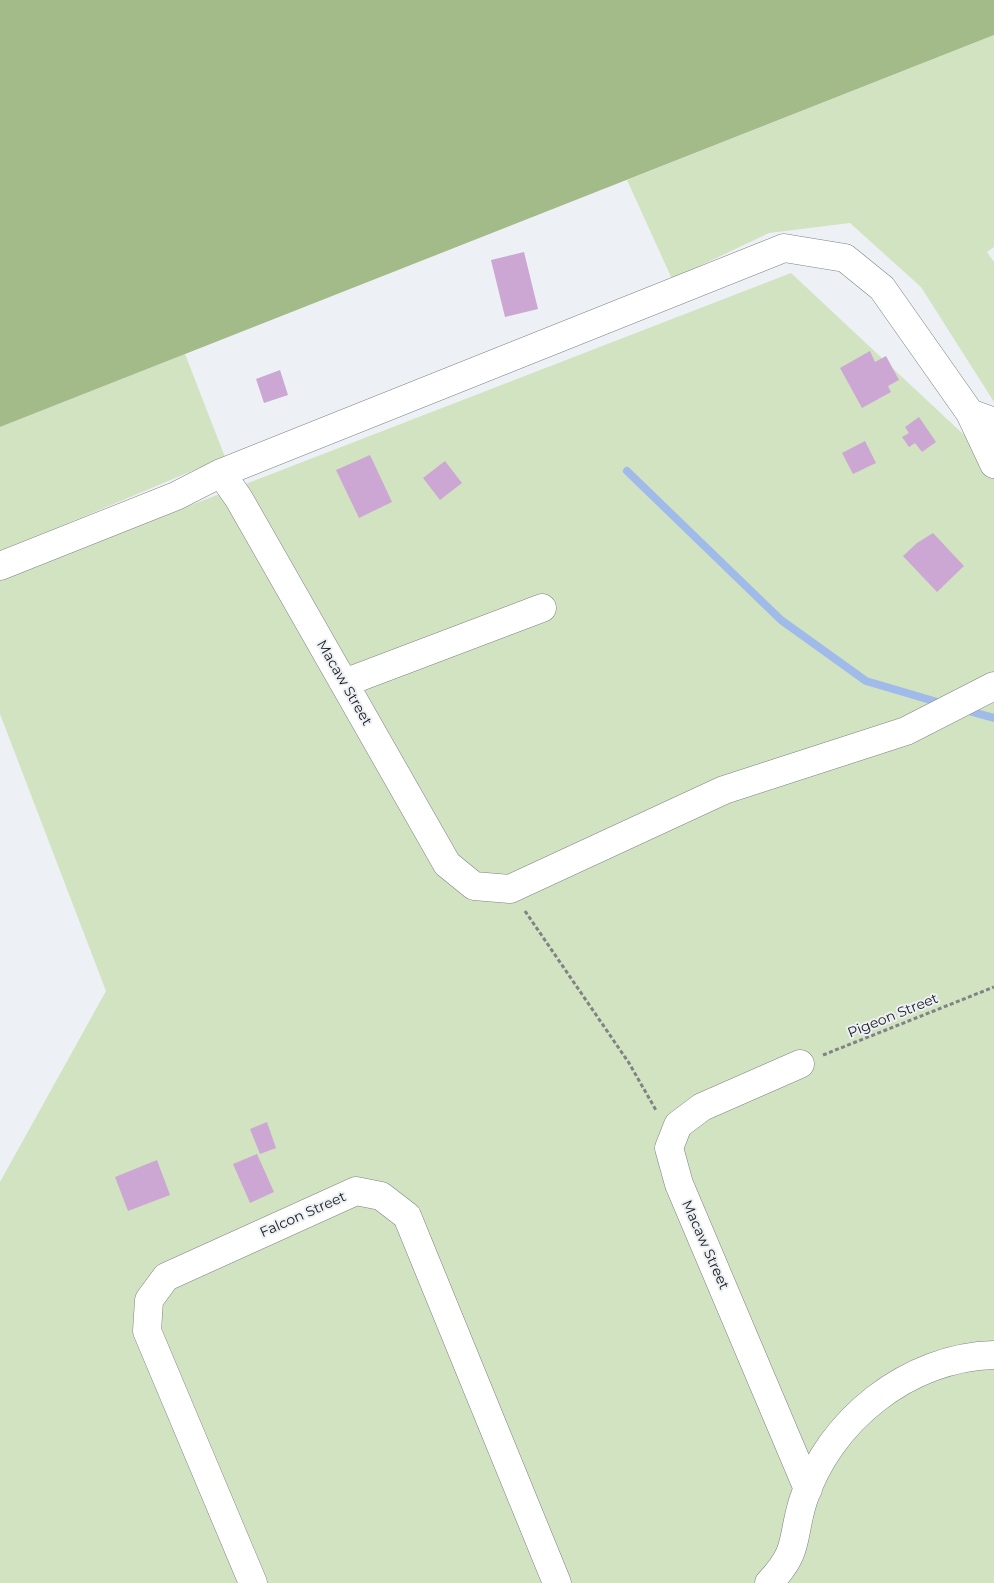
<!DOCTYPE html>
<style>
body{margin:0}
canvas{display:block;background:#edf0f4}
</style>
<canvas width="994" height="1583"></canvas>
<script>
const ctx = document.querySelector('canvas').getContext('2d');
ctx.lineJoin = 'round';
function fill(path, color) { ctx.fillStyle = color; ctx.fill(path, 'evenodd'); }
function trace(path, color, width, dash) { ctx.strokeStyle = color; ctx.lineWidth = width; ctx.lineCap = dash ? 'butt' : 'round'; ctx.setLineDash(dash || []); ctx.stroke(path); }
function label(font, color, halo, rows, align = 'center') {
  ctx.font = font + ' Montserrat,sans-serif'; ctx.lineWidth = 4; ctx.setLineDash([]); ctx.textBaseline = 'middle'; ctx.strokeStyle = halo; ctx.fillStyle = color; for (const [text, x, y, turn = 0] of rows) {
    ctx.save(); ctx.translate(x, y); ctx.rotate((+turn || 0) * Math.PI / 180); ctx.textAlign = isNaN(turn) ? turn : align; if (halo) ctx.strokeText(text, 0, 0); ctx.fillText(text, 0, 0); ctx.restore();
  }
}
fill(new Path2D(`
 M994,35v212l-7,5 7,10v140l-73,-115 -71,-64 -81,10 -97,46 -45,-99z
 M791,273l203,190v1120h-994v-401l106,-191 -106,-277v-135z
 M185,354l40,103 -225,95v-125z`), '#d2e3c1');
fill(new Path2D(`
 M0,0h994v35l-994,392z`), '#a3bb89');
trace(new Path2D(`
 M627,471l154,149 85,61 78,23
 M965,710l29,8`), '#a0baea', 8);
fill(new Path2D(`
 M524,252l14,57 -33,8 -14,-57z
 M870,351l5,11 11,-6 13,24 -11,6 3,6 -29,16 -22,-40z
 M280,370l8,25 -24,8 -8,-24z
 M919,417l17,25 -14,10 -7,-9 -6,4 -7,-10 7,-4 -4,-6z
 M865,441l11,22 -23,11 -11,-21z
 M370,455l22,47 -33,16 -23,-48z
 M445,461l17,22 -22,17 -17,-22z
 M933,533l31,33 -27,26 -34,-36 14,-13z
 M267,1122l9,26 -16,6 -10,-25z
 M257,1154l17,38 -24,11 -17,-39z
 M157,1160l13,35 -42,16 -13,-34z`), '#cda7d3');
const minor = new Path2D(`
 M970,413l24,51
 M221,473l18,26 208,365 27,22 36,3 214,-99 182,-59 88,-45
 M0,566l176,-70 45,-23 563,-225 61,10 37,30 88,125 24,9
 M344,683l198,-75
 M800,1064l-98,43 -24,18 -9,23 10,36 129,305
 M253,1583l-106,-252 2,-31 17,-23 190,-86 25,5 26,20 150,367
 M769,1583c31,-33 22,-43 34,-82 26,-81 106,-144 191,-146`);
trace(minor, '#7e8285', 29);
trace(new Path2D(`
 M525,911l104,152 28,49
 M823,1055l171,-68`), '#808285', 3, [4, 2.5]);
trace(minor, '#fff', 28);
label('14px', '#191a1c', '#edf0f4', [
 ["Macaw Street",344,683,60],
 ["Pigeon Street",893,1016,-22],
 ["Falcon Street",303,1215,-24],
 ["Macaw Street",705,1245,66]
]);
</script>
